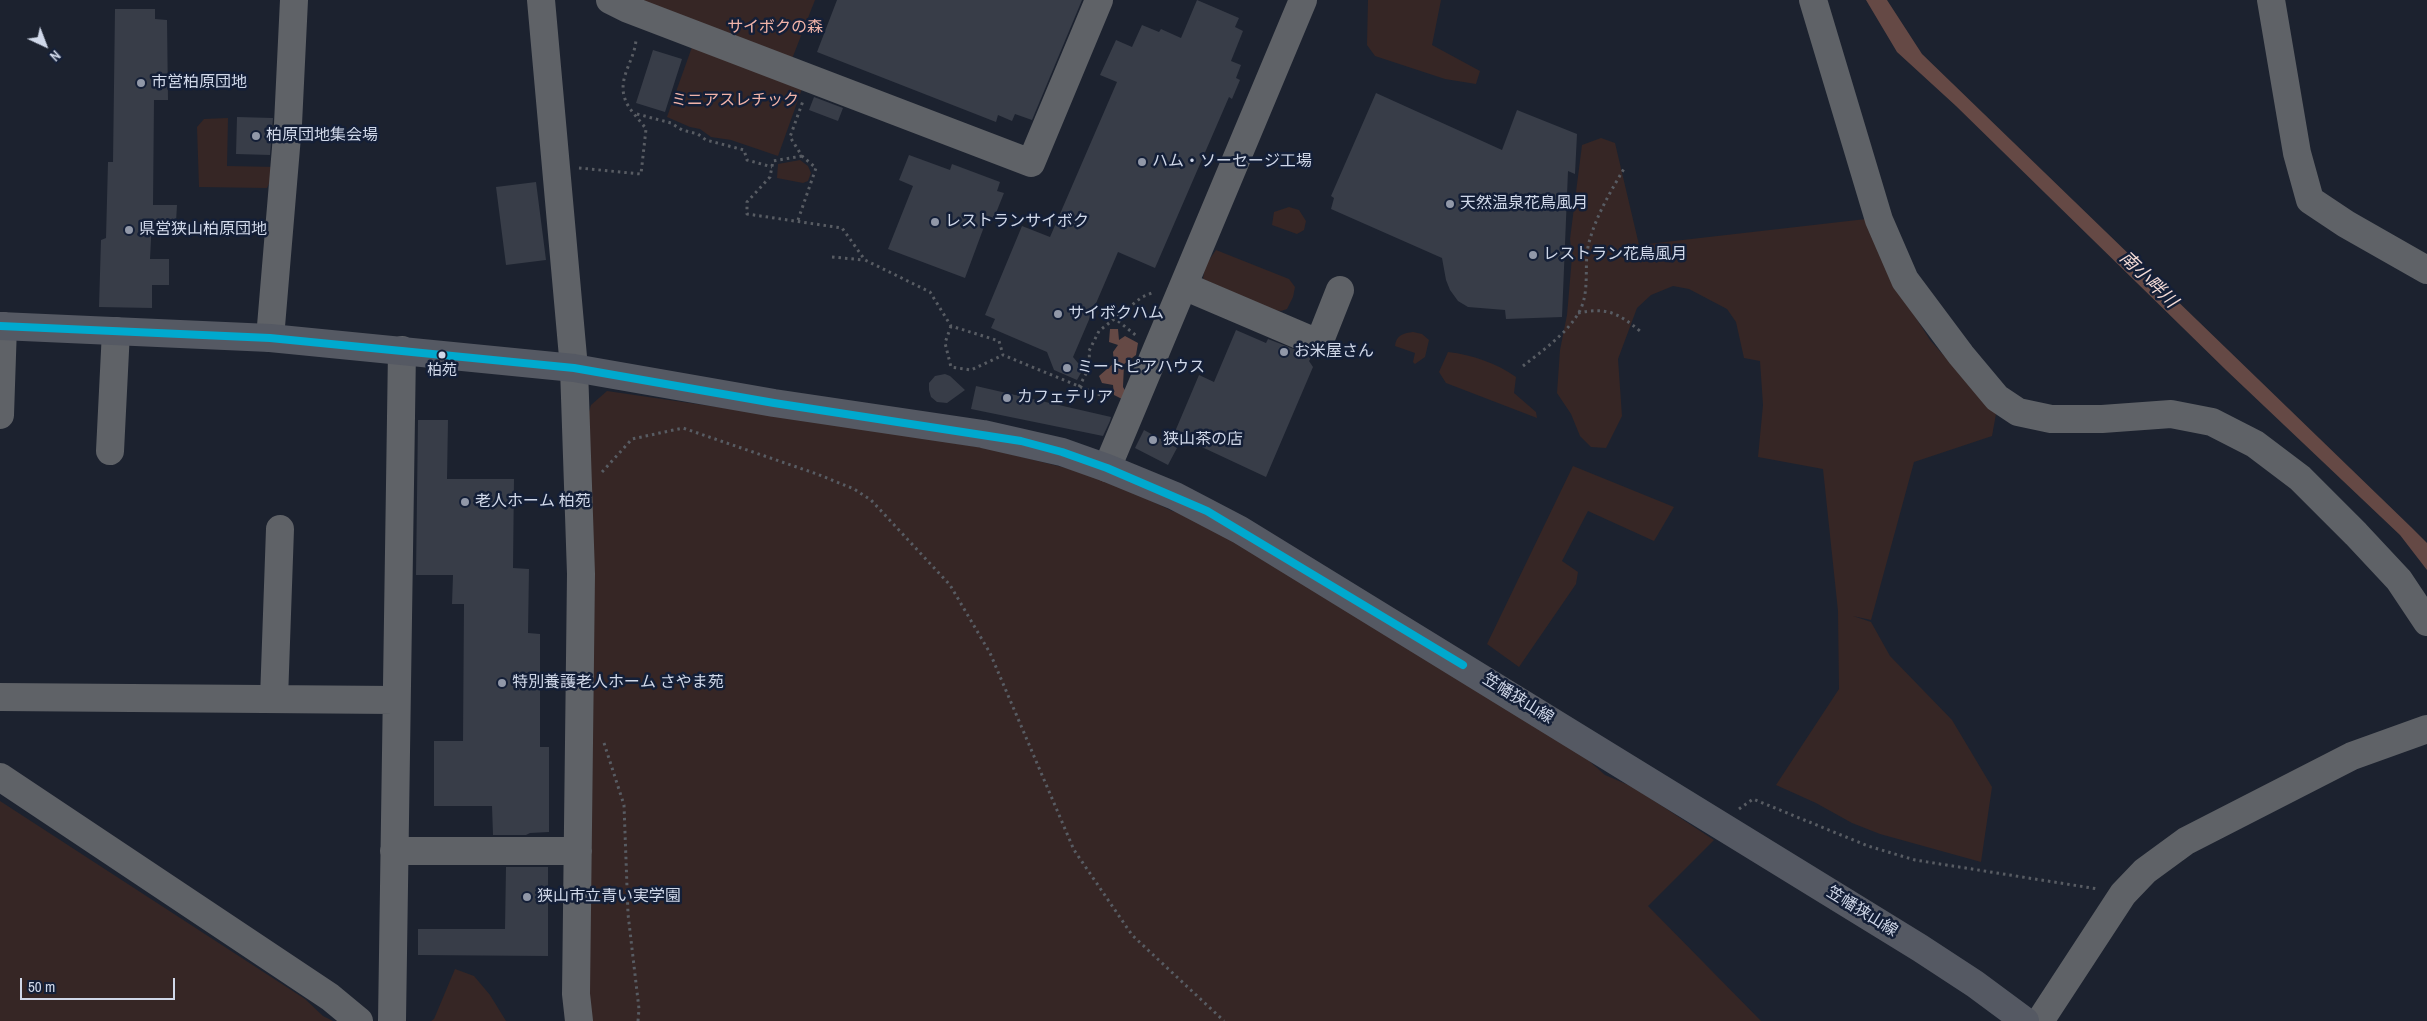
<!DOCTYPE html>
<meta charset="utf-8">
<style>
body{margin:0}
#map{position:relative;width:2427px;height:1021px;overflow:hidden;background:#1c222f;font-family:"Archivo Narrow",sans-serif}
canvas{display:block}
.north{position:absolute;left:20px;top:20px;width:50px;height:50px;-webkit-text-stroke:4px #141f37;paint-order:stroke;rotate:137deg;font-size:14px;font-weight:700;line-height:20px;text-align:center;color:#d0d8e9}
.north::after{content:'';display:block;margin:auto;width:18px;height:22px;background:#d0d8e9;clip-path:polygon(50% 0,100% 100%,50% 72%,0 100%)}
.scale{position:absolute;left:20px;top:978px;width:155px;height:22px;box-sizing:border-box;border:2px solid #d0d8e9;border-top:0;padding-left:6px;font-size:15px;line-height:18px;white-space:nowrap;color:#d0d8e9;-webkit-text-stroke:4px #141f37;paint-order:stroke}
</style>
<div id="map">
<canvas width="2427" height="1021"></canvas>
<div class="north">N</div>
<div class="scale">50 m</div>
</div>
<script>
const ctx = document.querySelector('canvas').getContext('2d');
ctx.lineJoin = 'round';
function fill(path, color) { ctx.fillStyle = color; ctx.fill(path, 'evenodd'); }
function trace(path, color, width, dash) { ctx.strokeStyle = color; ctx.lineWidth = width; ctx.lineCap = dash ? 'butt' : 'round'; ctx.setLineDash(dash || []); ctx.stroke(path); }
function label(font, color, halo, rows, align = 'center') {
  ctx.font = font + ' "Archivo Narrow","Noto Sans JP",sans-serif'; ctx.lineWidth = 5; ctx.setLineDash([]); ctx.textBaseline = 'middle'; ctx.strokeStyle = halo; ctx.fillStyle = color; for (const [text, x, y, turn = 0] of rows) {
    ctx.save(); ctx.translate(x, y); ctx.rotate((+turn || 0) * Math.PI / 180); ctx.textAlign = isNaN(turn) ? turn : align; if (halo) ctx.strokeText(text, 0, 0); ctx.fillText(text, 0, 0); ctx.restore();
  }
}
fill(new Path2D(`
 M637,0h178l-25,64z
 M1368,0h73l-9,45 48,26 -4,13 -31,-5 -70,-23 -8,-11z
 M692,47l111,39 -25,70 -47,-16 -20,-3 -11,-8 -10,-2 -23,-10z
 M228,118l-1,48 50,1 -10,21 -68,-1 -2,-60 7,-8z
 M1601,138l14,5 24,102 227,-26 28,64 36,57 66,74 -4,22 -78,26 -43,158 -18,-4 18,6 19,34 62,64 40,67 -11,75 -101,-28 -28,-11 -36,-20 -40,-18 63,-96 -1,-78 -15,-142 -65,-12 5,-52 -3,-44 -16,-3 -8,-36 -9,-13 -38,-20 -16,-3 -22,9 -14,13 -19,51 4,57 -16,32 -15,-1 -11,-11 -9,-22 -14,-21 3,-43 7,-35 5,-58 -2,-18 12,-94z
 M800,160l8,6 3,7 -3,8 -5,2 -26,-5 1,-14z
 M1289,207l10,3 7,11 -2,9 -7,4 -25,-9 2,-13z
 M1216,250l73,29 6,8 -2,10 -6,12 -6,2 -9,-1 -69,-31 2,-13z
 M1413,332l9,2 7,6 -4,17 -10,7 -2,-2 2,-9 -20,-7c1,-11 9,-13 18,-14z
 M1448,352c25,3 48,11 68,25l-2,16 22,19 1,6 -91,-35 -7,-11z
 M607,391l269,39 114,19 112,28 70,34 13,3 35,14 349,215 36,32 28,12 81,53 -66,66 113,115h-1192l18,-603 4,-13z
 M1573,466l101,41 -20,34 -66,-30 -26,50 16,11 -2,12 -57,83 -32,-23z
 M0,801l305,198 18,17 10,5h-333z
 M455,969l19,7 16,19 16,26h-75l3,-2z`), '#362625');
fill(new Path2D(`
 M1866,0h21l35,54 489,473 16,16v27l-27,-35 -174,-165 -270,-264 -59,-54z
 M1110,329h8l1,11 6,-4 13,7 -2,12 -12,9 -1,23 3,5 -4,7 -8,-4 -1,-10 -11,-2 -3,-7 15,-13 -1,-11 5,-7 -9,-3z`), '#654945');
fill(new Path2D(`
 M837,0h245l-50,120 -17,-6 -3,7 -14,-6 -2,7 -179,-70z
 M1197,0l42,18 -4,9 8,4 -12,30 10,4 -5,13 4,2 -8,19 -3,-2 -74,171 -37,-16 -45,105 10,12 -6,11 -23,-10 -7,-18 -56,-24 4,-9 -10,-4 37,-89 28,11 67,-155 -17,-7 16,-35 16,7 10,-22 17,7 2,-3 20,9z
 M115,9h40v10l12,1 1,80h-14l-1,105h24l-1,17 -24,-1 -2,38h19v26h-17v23l-53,-1 2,-67 5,-2 2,-76h5z
 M653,50l29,9 -17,53 -29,-9z
 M1376,93l126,57 15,-40 60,24 -2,40 -7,-3 -6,146 -56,2 -1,-9 -37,-3 -10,-6 -8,-11 -4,-10 -4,-22 -111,-49 3,-11 -3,-2z
 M814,97l29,11 -5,13 -29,-11z
 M237,117l36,1 -3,37 -34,-1z
 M909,155l41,15 2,-6 48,18 -3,9 7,2 -10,25 -6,-2 -23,62 -77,-29 25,-63 -14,-6z
 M536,182l10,78 -40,5 -10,-78z
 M1236,330l30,13 2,-4 44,17 -3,5 4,6 -47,110 -92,-43 25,-59 15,7z
 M945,374l5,2 15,14 -18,13 -10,-1 -6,-5 -2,-7v-7l6,-7z
 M976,386l135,31 -1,4 -7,15 -132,-27z
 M418,420h30l-1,59h67l-1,89 16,1 -1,64 12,1v113h9v85l-19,1 -4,2h-33l-1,-29h-58v-65h29l1,-137h-12l1,-29h-37z
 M1144,430l33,18 -9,17 -33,-17z
 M506,867h42v89l-130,-1v-26h87z`), '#383d48');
trace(new Path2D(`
 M637,114l34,9 11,7 16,4 8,6 38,10 3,10 25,7
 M802,156l-29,5 -3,16 -23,25v12l95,14 23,32 65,32 21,34 48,15 4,14 107,44
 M579,168l62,6 5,-45c-6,-9 -18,-20 -21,-30 -8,-22 11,-40 11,-61
 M798,220l18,-52 -14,-12 -12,-19 13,-36
 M832,257l32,3
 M1578,313c29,-6 40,0 62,18
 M1113,317l25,20
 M951,326l-6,17 6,24 20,3 32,-15
 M1523,366c19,-15 42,-31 55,-52 14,-23 4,-51 12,-75 7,-25 22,-50 35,-72
 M1079,387l11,-21 -1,-15 10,-20 43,-34 12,-5
 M602,472l30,-33 51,-11 134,46 37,15 17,11 79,85 40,68 84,197 58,85 92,86
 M604,743l20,62 4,109 11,95 -1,12
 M1739,809l14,-10 115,47 47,14 183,29`), '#585c63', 3, [2.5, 4]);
trace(new Path2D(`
 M541,0l33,368 7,206 -5,420 3,27
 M610,0l18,9 403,154 68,-163
 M1813,0l66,220 26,60 56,75 36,43 21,14 33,7h51l69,-5 41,8 43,22 45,34 56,56 43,46 28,42
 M2271,0l26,153 13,47 36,24 81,46
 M1184,286l129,55 8,-3 19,-48
 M270,338l18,-214 6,-124
 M0,415l3,-89
 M110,451l6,-120
 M1107,468l196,-468
 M0,697l395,3
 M274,699l6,-170
 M0,777l330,220 29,24
 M394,851h184
 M392,1021l10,-671
 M2040,1021l83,-127 22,-23 41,-30 166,-85 75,-27`), '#5f6267', 28);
trace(new Path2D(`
 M0,326l270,12 304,30 200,35 209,31 79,18 45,16 68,28 65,34 680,418 55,36 50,37`), '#555963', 28);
trace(new Path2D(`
 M0,326l270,12 304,30 200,35 247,38 41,11 45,16 100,43 256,154`), '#00a9ce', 8);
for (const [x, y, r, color] of [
 [141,83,5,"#9198a8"],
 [256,136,5,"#9198a8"],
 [1142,162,5,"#9198a8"],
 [1450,204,5,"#9198a8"],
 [935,222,5,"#9198a8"],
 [129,230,5,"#9198a8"],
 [1533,255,5,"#9198a8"],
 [1058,314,5,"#9198a8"],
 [1284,352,5,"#9198a8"],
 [442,355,4.5,"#d0d8e9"],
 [1067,368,5,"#9198a8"],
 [1007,398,5,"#9198a8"],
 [1153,440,5,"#9198a8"],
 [465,502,5,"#9198a8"],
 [502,683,5,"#9198a8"],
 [527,897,5,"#9198a8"]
]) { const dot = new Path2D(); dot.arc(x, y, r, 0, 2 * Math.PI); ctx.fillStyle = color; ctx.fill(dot); trace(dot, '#141f37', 2); }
label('15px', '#d0d8e9', '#141f37', [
 ["柏苑",442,371]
]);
label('16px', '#f1b3a8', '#141f37', [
 ["サイボクの森",775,28],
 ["ミニアスレチック",735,101]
]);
label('16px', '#d0d8e9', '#141f37', [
 ["市営柏原団地",151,83],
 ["柏原団地集会場",266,136],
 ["ハム・ソーセージ工場",1152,162],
 ["天然温泉花鳥風月",1460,204],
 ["レストランサイボク",945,222],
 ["県営狭山柏原団地",139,230],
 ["レストラン花鳥風月",1543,255],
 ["サイボクハム",1068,314],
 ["お米屋さん",1294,352],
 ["ミートピアハウス",1077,368],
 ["カフェテリア",1017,398],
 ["狭山茶の店",1163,440],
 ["老人ホーム 柏苑",475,502],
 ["特別養護老人ホーム さやま苑",512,683],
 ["狭山市立青い実学園",537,897]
], 'left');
label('16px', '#d0d8e9', '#141f37', [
 ["笠幡狭山線",1518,699,32],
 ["笠幡狭山線",1862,912,32]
]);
label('italic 18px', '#f6dcd7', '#141f37', [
 ["南小畔川",2148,280,44]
]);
</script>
